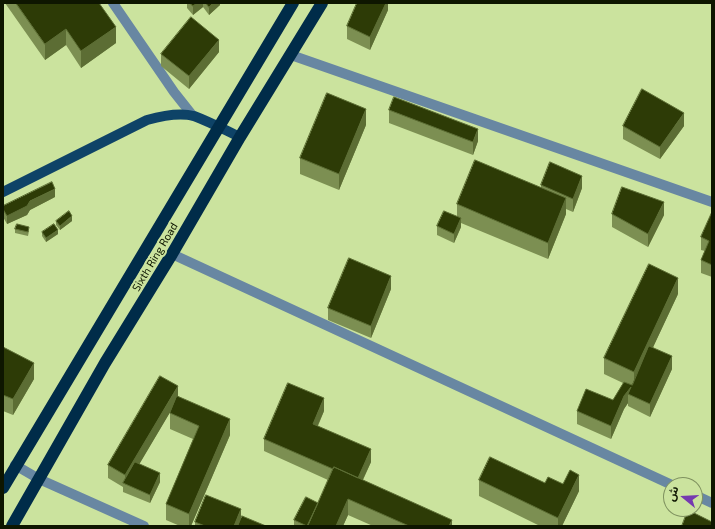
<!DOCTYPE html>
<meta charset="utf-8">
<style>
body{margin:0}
#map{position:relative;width:715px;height:529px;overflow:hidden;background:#cbe39e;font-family:"Exo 2","Noto Sans Arabic",sans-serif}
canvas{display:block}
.frame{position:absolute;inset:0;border:4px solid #0e1600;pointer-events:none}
.north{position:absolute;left:663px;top:477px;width:40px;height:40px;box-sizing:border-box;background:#cbe39e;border:1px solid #7f915f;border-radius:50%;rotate:288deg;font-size:11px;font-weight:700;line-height:16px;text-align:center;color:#0e1600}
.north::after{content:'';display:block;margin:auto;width:14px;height:18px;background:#763ab0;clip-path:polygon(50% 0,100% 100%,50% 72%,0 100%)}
</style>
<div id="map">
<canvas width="715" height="529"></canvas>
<div class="frame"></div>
<div class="north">ش</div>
</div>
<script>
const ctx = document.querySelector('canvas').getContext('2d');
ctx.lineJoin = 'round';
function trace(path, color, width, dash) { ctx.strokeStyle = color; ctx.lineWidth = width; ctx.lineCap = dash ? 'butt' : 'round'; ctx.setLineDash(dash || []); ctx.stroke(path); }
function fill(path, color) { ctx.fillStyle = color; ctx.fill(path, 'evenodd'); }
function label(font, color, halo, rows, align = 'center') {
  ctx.font = font + ' "Exo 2",sans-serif'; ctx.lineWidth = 4; ctx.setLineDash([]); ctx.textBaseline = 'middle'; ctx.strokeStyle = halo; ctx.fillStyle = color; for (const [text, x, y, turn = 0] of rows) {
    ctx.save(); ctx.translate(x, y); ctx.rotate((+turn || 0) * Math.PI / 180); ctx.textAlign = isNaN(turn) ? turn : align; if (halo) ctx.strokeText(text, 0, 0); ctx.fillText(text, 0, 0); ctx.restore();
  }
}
trace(new Path2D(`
 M113,3l61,89 19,24
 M291,55l421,147
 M172,254l500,231
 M15,465l24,14 105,47
 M695,495l17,8`), '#6887a2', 10);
trace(new Path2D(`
 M3,192l144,-72c14,-4 32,-8 47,-4 16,6 31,14 46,21`), '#0e4367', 10);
trace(new Path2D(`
 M3,488l290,-485
 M12,526l93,-163 67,-109 68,-117 82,-134`), '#002c49', 12);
fill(new Path2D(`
 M5,3h94l17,40 -35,25 -15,-23 -21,15z
 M187,3h33v2l-11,10 -6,-8 -10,8 -6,-7z
 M388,3v7l-18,40 -23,-11v-13z
 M219,52l-30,37 -28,-23v-12z
 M389,110l89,31 -5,14 -84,-32z
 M366,125l-27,65 -39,-16v-16z
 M623,126h61l-24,33 -37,-20z
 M541,185l41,3 -9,24 -7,-3v5l-18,45 -87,-36v4l-7,16 -17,-8v-9l20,-10v-12l84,-17z
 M55,197l-25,13 -3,5 -20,9 -4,-7v-11z
 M712,212v65l-11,-4v-13l4,-9 -4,-1v-13z
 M612,214l52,1 -16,32 -36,-20z
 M56,221h16l-12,9 -4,-5z
 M15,229l14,2 -1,5 -13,-3z
 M42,232l16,2 -12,8 -4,-6z
 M391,289l-20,49 -43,-18v-12z
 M678,294l-25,53 19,22 -22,48 -22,-11v-3l-4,6 -13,30 -34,-15v-13l36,-11 10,-17 -19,-9v-16z
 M3,347l31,32 -21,36 -10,-4z
 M178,396l52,39 -39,91h-11l-14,-6v-16l27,-65 -23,-10v-17l-31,52 21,18 -10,21 -27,-11v-5l-15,-9v-13z
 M324,411l-6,15 53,36 -8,18 89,46h-79l-25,-11 -5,11h-49v-6l24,-17 10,-23 -64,-29v-12z
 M479,480l84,4 16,7 -17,35h-22l-61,-30z
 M241,518l25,8h-71v-4z`), '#7c8f52');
fill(new Path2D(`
 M197,3h6v4l-10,8v-9z
 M213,3h7v2l-11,10v-8z
 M386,3h2v7l-18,40v-13z
 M116,27v16l-35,25v-17z
 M66,29v16l-21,15v-16z
 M219,40v12l-30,37v-13z
 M366,109v16l-27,65v-16z
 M684,113v13l-24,33v-12z
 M478,129v12l-5,14v-13z
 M582,176v12l-9,24v-13z
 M55,189v8l-25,13 -3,5 -20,9v-8l23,-15z
 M566,198v16l-18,45v-16z
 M664,202v13l-16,32v-13z
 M72,216v5l-12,9v-4z
 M461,218v9l-7,16v-9z
 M58,230v4l-12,8v-4z
 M391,276v13l-20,49v-12z
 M678,278v16l-44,94v-16z
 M672,356v13l-22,48v-13z
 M34,363v16l-21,36v-16z
 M178,386v13l-51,86 -2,-1v-9z
 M631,387l-3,7v9l-4,6 -13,30v-13l13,-30z
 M324,398v13l-11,25v-12z
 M230,419v16l-39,91h-2v-12z
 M371,449v13l-14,30v-12z
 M160,473v9l-10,21v-8z
 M579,475v16l-17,35h-4v-8z
 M348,499v16l-5,11h-7z
 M241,509v12l-1,5h-6z
 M452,520v6h-3z`), '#5c6d34');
const building = new Path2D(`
 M16,3h83l17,24 -35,24 -15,-22 -21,15z
 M190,3h7l-4,3z
 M206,3h7l-4,4z
 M357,3h29l-16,34 -23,-11z
 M191,17l28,23 -30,36 -28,-22z
 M642,89l42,24 -24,34 -37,-21z
 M327,93l39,16 -27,65 -39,-16z
 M394,97l84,32 -5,13 -84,-32z
 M475,160l91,38 -18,45 -91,-39z
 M550,162l32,14 -9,23 -32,-14z
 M52,182l3,7 -25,12 -3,5 -20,10 -4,-7v-3z
 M622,187l42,15 -16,32 -36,-20z
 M69,211l3,5 -12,10 -4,-5z
 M444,211l17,7 -7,16 -17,-8z
 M712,212v53l-11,-5 8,-19 -8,-4z
 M17,224l12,3 -1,5 -13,-3z
 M54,224l4,6 -12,8 -4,-6z
 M349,258l42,18 -20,50 -43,-18z
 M649,264l29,14 -44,94 -30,-14z
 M649,346l23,10 -22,48 -22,-10 3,-7 -7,9 -13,30 -34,-15 9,-22 27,11 11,-18 8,3z
 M3,347l31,16 -21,36 -10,-4z
 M160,376l18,10 -53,89 -17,-10z
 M288,383l36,15 -11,26 58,25 -13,29 -24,-11 -1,2 -69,-30z
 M177,396l53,23 -41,95 -23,-10 33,-78 -29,-13z
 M490,457l55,26 3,-6 15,7 7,-14 9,5 -21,43 -79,-38z
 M135,462l25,11 -10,22 -27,-12z
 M334,467l118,53 -3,6h-40l-61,-27 -12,27h-28z
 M206,495l35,14 -7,17h-29l-10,-4z
 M306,497l12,6 -11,23 -13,-6z
 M688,510l24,12v4h-30z
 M242,516l24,10h-28z`);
fill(building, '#2d3b06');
trace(building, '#5c6d34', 1);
label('11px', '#0e1600', '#cbe39e', [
 ["Sixth Ring Road",155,257,-59]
]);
</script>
